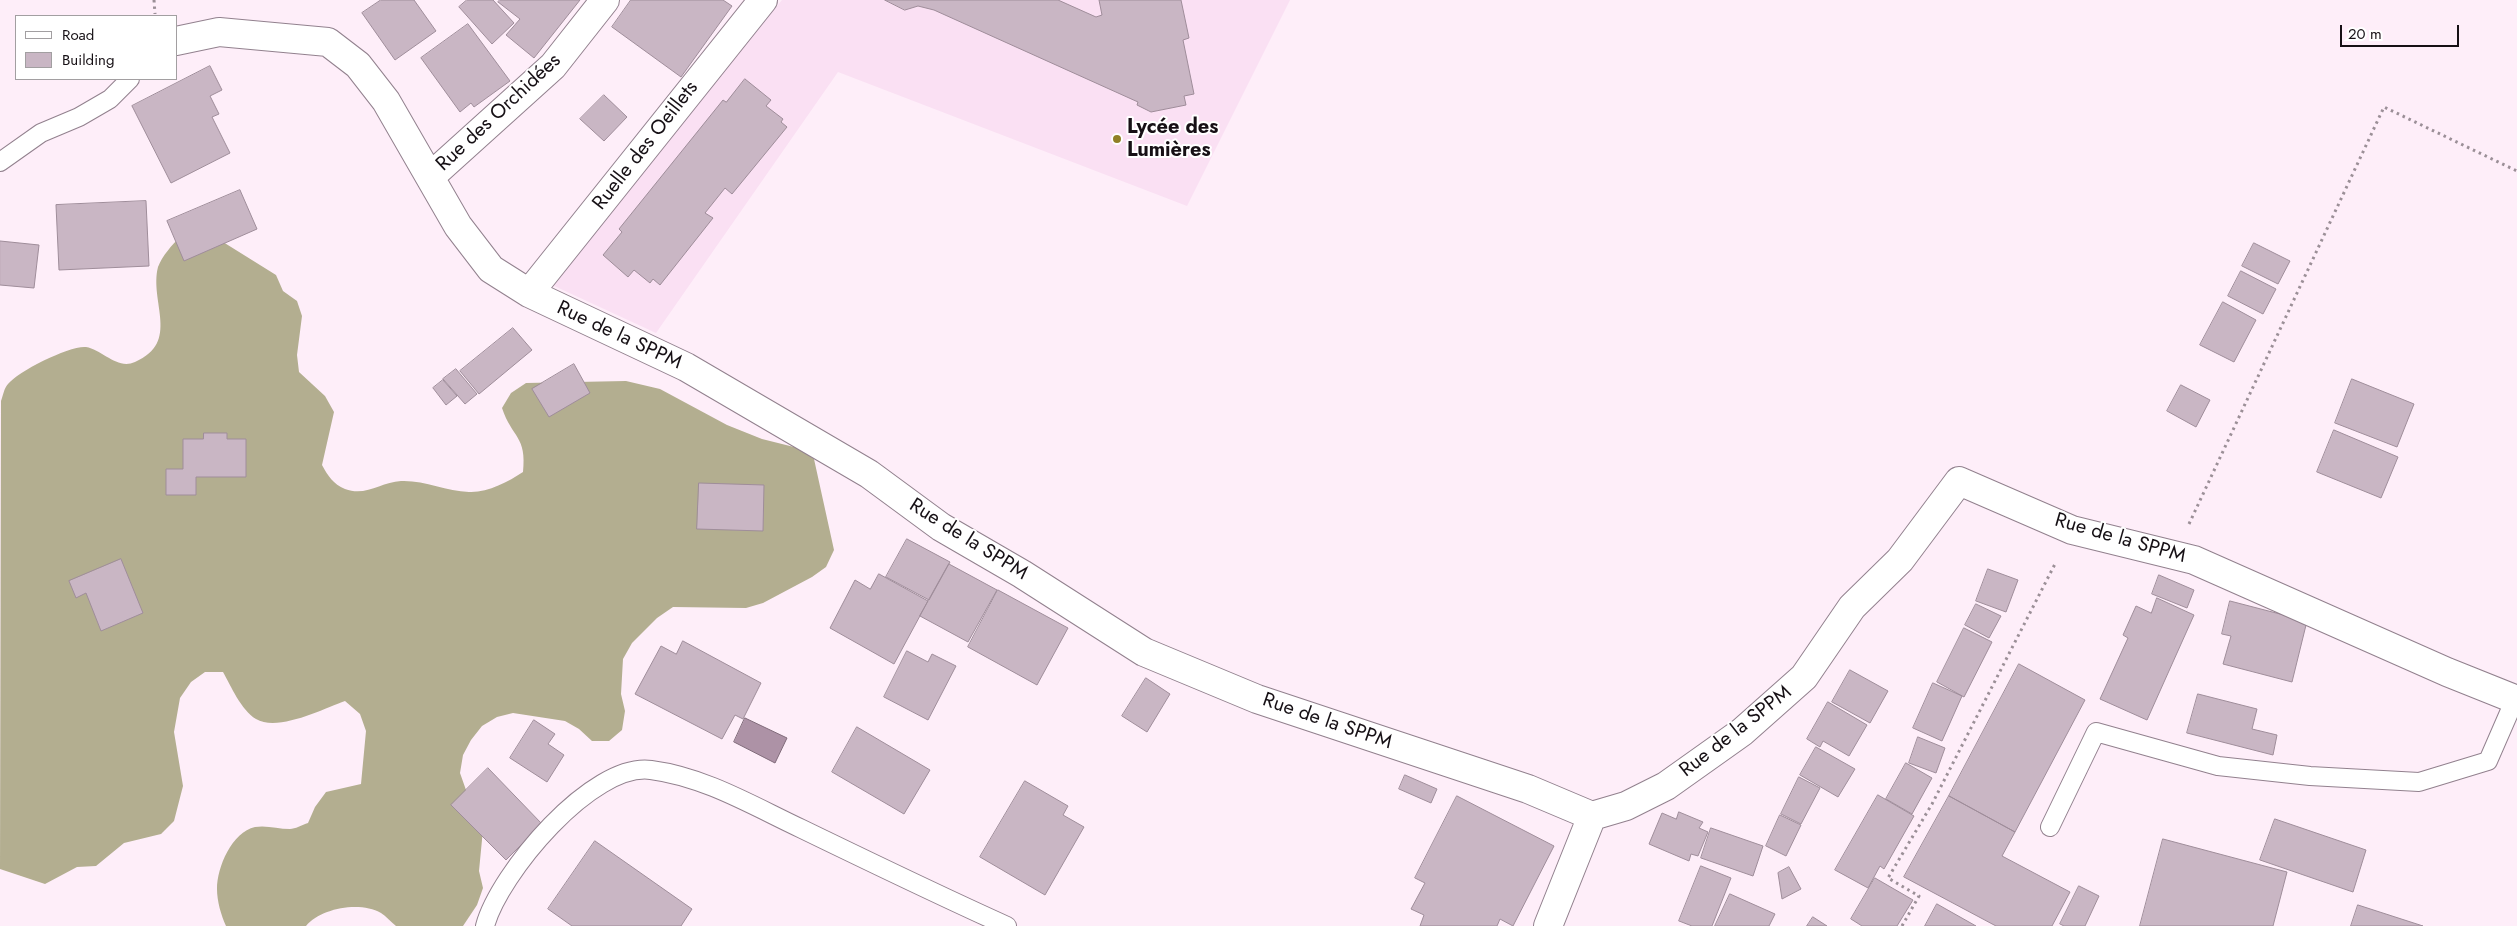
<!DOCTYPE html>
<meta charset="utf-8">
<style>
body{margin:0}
#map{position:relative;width:2517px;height:926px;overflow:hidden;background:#feeef9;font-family:Jost,sans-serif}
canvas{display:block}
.legend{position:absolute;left:15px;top:15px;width:162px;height:65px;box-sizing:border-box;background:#fff;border:1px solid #a29fa1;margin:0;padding:6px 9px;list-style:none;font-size:15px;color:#161015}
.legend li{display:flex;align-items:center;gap:10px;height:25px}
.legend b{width:25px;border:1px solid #a29fa1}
.scale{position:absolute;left:2340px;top:25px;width:119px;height:22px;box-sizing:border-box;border:2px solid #161015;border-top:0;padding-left:6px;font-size:15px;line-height:18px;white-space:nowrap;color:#161015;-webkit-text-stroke:4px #fff;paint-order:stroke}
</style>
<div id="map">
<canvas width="2517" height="926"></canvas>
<ul class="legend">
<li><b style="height:6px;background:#fff"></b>Road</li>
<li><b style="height:14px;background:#c9b6c4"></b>Building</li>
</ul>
<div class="scale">20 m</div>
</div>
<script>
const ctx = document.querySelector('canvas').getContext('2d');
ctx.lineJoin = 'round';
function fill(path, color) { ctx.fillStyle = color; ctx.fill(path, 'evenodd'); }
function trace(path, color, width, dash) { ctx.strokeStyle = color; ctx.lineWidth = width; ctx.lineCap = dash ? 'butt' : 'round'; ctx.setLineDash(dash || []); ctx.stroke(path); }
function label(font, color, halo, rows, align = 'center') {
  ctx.font = font + ' Jost,sans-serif'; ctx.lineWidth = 4; ctx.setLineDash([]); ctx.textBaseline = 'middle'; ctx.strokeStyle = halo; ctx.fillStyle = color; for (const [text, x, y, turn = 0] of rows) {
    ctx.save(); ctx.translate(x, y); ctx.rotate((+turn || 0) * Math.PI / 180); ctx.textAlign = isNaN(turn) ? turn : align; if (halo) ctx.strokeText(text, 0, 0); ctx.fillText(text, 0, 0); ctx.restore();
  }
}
fill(new Path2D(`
 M782,0h508l-103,206 -349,-134 -182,261 -106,-49z`), '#fae0f3');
fill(new Path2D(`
 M180,237h35l61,38 7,16 14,10 5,15 -5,39 2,17 26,24 9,16 -12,53c6,11 11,19 23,24 21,8 36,-7 56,-8 23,-1 45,10 68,11 18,1 39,-10 54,-20 4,-36 -11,-34 -21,-64l9,-15 15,-10 100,-2 34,8 67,36 35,14 36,9 16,11 20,91 -8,17 -14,10 -49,26 -17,5 -73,-1 -16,11 -25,25 -9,16 -2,35 4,17 -3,19 -13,11h-17l-13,-12 -14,-8 -52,-8 -16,4 -15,9 -11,14 -8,15 -3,18 6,17 18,29 -5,52 4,17 -6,17 -14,21h-67c-5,-4 -10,-10 -15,-13 -21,-12 -60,-5 -75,13h-80c-5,-11 -9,-25 -9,-37 0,-22 15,-57 38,-62 12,-2 23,2 35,2 5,0 12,-4 18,-6l7,-16 11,-15 35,-8 5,-53 -6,-17 -15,-13c-22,8 -67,31 -89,18 -15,-9 -25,-33 -33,-47h-18l-14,10 -11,16 -6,34 9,54 -9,35 -13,13 -37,9 -28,23 -19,1 -32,17 -45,-15 1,-468c2,-5 3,-13 7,-17 10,-13 63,-39 78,-37 17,3 31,23 49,15 46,-20 14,-60 23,-95 4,-11 14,-22 22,-30z`), '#b3ae90');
const water = new Path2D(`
 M745,718l42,20 -12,25 -41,-21z`);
fill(water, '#ad92a6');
trace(water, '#806b7a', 1);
const building = new Path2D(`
 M381,0h33l22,31 -41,29 -33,-47z
 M467,0h26l21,23 -22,21 -33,-37z
 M500,0h80l-46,58 -28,-23 14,-16 -22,-17z
 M631,0h92l9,6 -51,71 -69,-50z
 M885,0h173l38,17 6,-2 -3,-15h82l8,38 -6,2 11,54 -10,2 2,9 -35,7 -14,-7 1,-3 -204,-92 -16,-4 -13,4z
 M468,24l42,57 -36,26 -3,-4 -11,9 -39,-54z
 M210,66l12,24 -12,6 9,18 -7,3 18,36 -59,30 -39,-77z
 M745,79l26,21 -5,6 17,13 -2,3 6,5 -55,67 -7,-6 -20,25 8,5 -53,67 -7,-6 -3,4 -16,-13 -6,7 -25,-22 19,-23 -3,-3 104,-129 3,2z
 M604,95l23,22 -23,24 -24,-22z
 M240,190l17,39 -73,32 -17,-40z
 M146,201l3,65 -90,4 -3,-65z
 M0,241l39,4 -5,43 -34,-3z
 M2254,243l36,18 -12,23 -36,-18z
 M2241,271l35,18 -13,25 -35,-18z
 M2223,302l33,18 -22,42 -34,-17z
 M513,328l19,22 -53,44 -19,-23z
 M574,364l16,29 -41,24 -17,-28z
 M456,369l21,25 -12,10 -22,-25z
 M2352,379l62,25 -17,43 -62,-24z
 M443,380l14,16 -11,9 -13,-17z
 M2181,385l29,15 -14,27 -29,-16z
 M2334,430l64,27 -17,41 -64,-26z
 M204,433h23v6h19v38h-50v18h-30v-26h17v-30h20z
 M699,483l65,2 -1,46 -66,-2z
 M907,539l43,23 -21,38 -43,-23z
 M121,559l22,54 -42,18 -15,-38 -10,5 -7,-17z
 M949,564l48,26 -29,52 -48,-26z
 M1988,569l30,11 -12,32 -30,-11z
 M879,574l49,27 -34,63 -64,-36 25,-48 15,9z
 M2159,575l35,15 -7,18 -35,-14z
 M998,590l70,38 -31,57 -69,-38z
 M2157,598l37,17 -47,105 -47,-21 28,-61 -5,-3 13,-29 15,7z
 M2230,601l77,20 -15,61 -69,-18 8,-28 -9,-2z
 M1976,604l25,12 -12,22 -24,-13z
 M1964,628l28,14 -28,55 -27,-15z
 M683,641l78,42 -18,36 -8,-4 -13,24 -87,-45 26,-48 15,8z
 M907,651l21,11 4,-8 24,12 -28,54 -44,-23z
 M2019,664l66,36 -70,132 -66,-36z
 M1850,670l38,21 -18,32 -38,-21z
 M1146,678l24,16 -23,38 -25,-16z
 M1933,683l29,13 -20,45 -29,-13z
 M2198,694l59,15 -5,20 25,6 -4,20 -86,-22z
 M1828,702l39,23 -18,31 -26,-15 -3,6 -13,-8z
 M534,720l21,14 -7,10 16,11 -17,27 -37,-24z
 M857,727l73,43 -26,44 -72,-42z
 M1918,737l27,11 -9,25 -27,-10z
 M1816,747l39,22 -17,28 -38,-22z
 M1906,763l26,15 -20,36 -26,-15z
 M488,768l54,56 -36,36 -55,-55z
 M1405,775l32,14 -6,14 -32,-14z
 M1799,777l21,11 -19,36 -20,-10z
 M1025,781l43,25 -5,9 21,12 -39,68 -65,-38z
 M1878,795l36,21 -30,53 -4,-3 -12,22 -33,-18z
 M1457,796l97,50 -41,80 -13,-7 -3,7h-77l4,-11 -13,-6 14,-26 -10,-5z
 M1949,796l66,36 -13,24 68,36 -18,34h-56l-92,-49z
 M1679,812l24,10 -4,6 9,4 -10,24 -7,-2 -2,7 -40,-17 13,-31 14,6z
 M1780,815l21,10 -15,31 -20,-10z
 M2275,819l91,31 -13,42 -93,-32z
 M1711,828l52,18 -10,30 -52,-18z
 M2163,839l124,33 -14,54h-133z
 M595,841l97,68 -11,17h-109l-24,-17z
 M1701,866l30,12 -19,48h-20l-13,-5z
 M1789,867l12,22 -19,10 -4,-26z
 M1875,878l38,22 -16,26h-35l-11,-7z
 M2079,886l20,10 -14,30h-21l-4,-2z
 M1730,894l45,20 -6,12h-54z
 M1937,904l39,22h-51z
 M2358,905l65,21h-72z
 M1813,917l14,9h-20z`);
fill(building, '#c9b6c4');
trace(building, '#9f8d9a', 1);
const lane = new Path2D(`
 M0,162l41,-29 38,-16 31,-18 20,-20
 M2050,827l46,-95 122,34 92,10 109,6 69,-21 27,-62
 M485,926c14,-52 107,-164 166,-156 54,7 102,36 151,59 68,33 136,66 205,97`);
const street = new Path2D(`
 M176,41l43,-9 109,10 30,23 28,36 72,125 33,43 38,24 157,74 183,107 72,53 81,47 122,78 113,47 271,90 64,27 34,-10 40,-20 76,-54 62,-55 48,-70 48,-47 59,-79 113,49 122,30 253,112 70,28
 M430,177l123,-111 52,-66
 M529,293l234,-293
 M1548,926l44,-110`);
trace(lane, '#92818e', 20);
trace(street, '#92818e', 30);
trace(new Path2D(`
 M154,0l1,14
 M2189,524l195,-417 133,64
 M1902,926l17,-30 -31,-18 44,-74 124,-242`), '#9b8f97', 3, [2.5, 4]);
trace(lane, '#fff', 18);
trace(street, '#fff', 28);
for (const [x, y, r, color] of [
 [1117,139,5,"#908026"]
]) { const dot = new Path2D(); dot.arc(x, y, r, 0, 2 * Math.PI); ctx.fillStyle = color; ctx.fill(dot); trace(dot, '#fff', 2); }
label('20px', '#161015', '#fff', [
 ["Rue des Orchidées",499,113,-43],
 ["Ruelle des Oeillets",646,146,-52],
 ["Rue de la SPPM",619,336,25],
 ["Rue de la SPPM",2120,539,16],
 ["Rue de la SPPM",968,540,32],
 ["Rue de la SPPM",1327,722,19],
 ["Rue de la SPPM",1736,732,-38]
]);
label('bold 20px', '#161015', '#fff', [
 ["Lycée des",1127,128],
 ["Lumières",1127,151]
], 'left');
</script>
